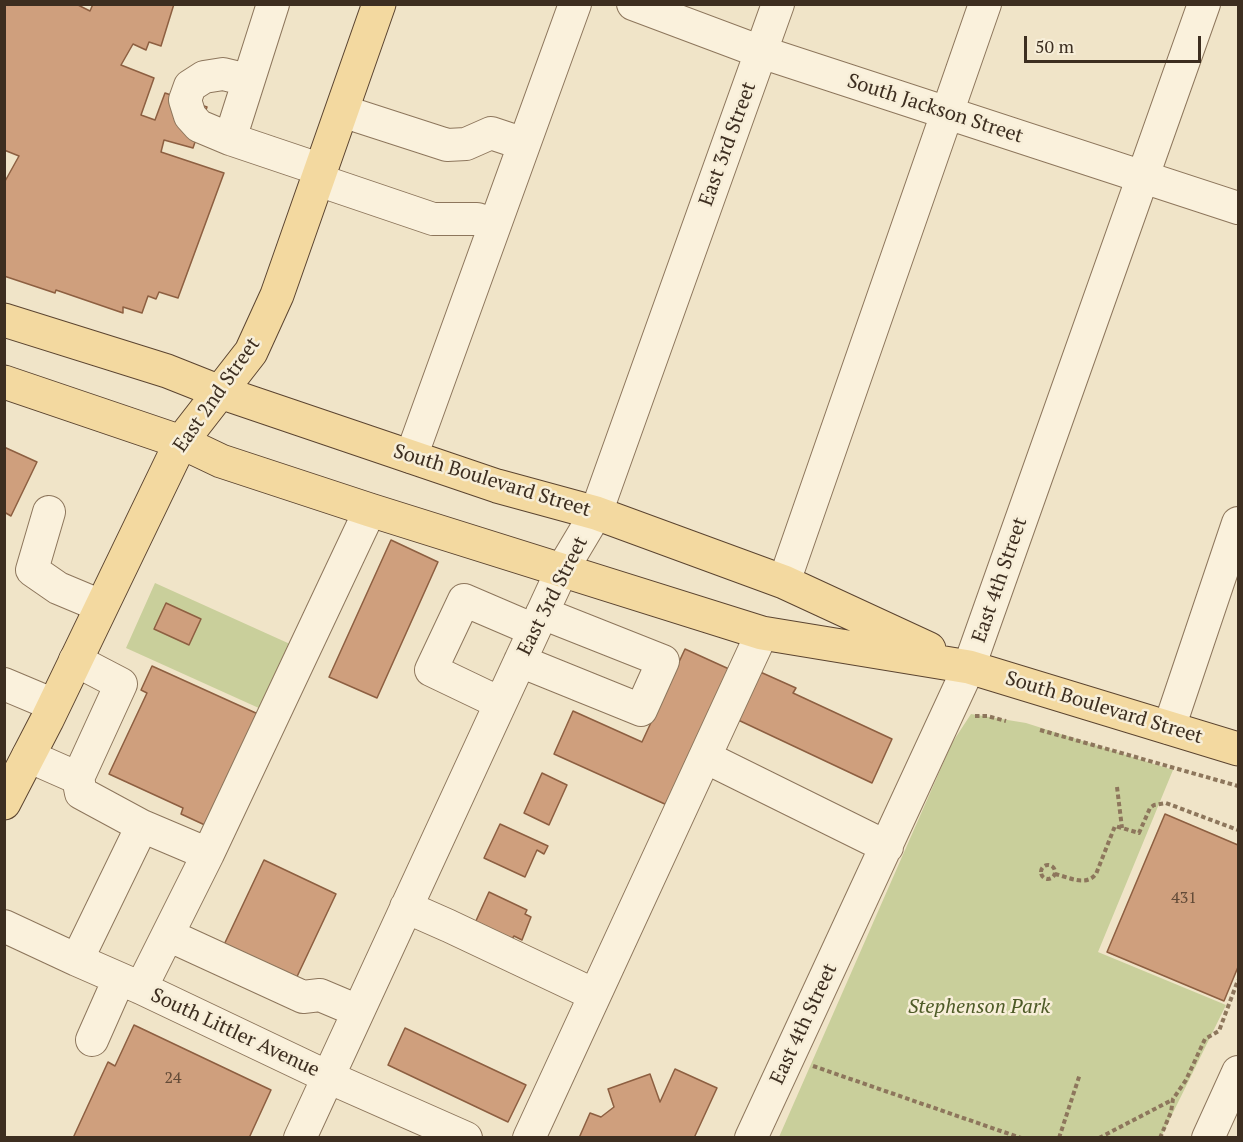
<!DOCTYPE html>
<style>
body{margin:0}
#map{position:relative;width:1243px;height:1142px;overflow:hidden;background:#f0e4c8;font-family:"PT Serif",serif}
canvas{display:block}
.frame{position:absolute;inset:0;border:6px solid #3d2e20;pointer-events:none}
.scale{position:absolute;left:1024px;top:36px;width:177px;height:27px;box-sizing:border-box;border:3px solid #3d2e20;border-top:0;padding-left:8px;font-size:18px;line-height:21px;white-space:nowrap;color:#3d2e20;-webkit-text-stroke:4px #f7eed8;paint-order:stroke}
</style>
<div id="map">
<canvas width="1243" height="1142"></canvas>
<div class="frame"></div>
<div class="scale">50 m</div>
</div>
<script>
const ctx = document.querySelector('canvas').getContext('2d');
ctx.lineJoin = 'round';
function fill(path, color) { ctx.fillStyle = color; ctx.fill(path, 'evenodd'); }
function trace(path, color, width, dash) { ctx.strokeStyle = color; ctx.lineWidth = width; ctx.lineCap = dash ? 'butt' : 'round'; ctx.setLineDash(dash || []); ctx.stroke(path); }
function label(font, color, halo, rows, align = 'center') {
  ctx.font = font + ' "PT Serif",serif'; ctx.lineWidth = 5; ctx.setLineDash([]); ctx.textBaseline = 'middle'; ctx.strokeStyle = halo; ctx.fillStyle = color; for (const [text, x, y, turn = 0] of rows) {
    ctx.save(); ctx.translate(x, y); ctx.rotate((+turn || 0) * Math.PI / 180); ctx.textAlign = isNaN(turn) ? turn : align; if (halo) ctx.strokeText(text, 0, 0); ctx.fillText(text, 0, 0); ctx.restore();
  }
}
fill(new Path2D(`
 M155,583l135,61 -29,65 -135,-61z
 M971,714l55,9 147,47 -75,182 128,53 -65,132h-382l173,-394z`), '#c9cf9b');
const building = new Path2D(`
 M4,4h72l14,7 3,-7h81l-13,42 -12,-4 -3,8 -13,-6 -12,21 33,13 -13,37 14,5 10,-27 42,14 -14,41 -29,-8 -3,12 63,21 -46,125 -19,-6 -3,7 -8,-3 -6,17 -19,-6v6l-67,-23 -1,3 -51,-17v-93l15,-27 -15,-6z
 M4,447l33,15 -26,54 -7,-4z
 M391,540l47,22 -61,136 -48,-21z
 M166,603l35,16 -12,26 -35,-16z
 M685,649l44,20 -62,136 -113,-51 19,-43 69,31z
 M152,666l106,48 -51,112 -26,-12 2,-6 -74,-34 38,-81 -6,-3z
 M758,671l38,17 -3,5 99,46 -20,44 -136,-64z
 M542,773l25,12 -18,40 -25,-12z
 M1165,814l73,31v122l-14,34 -117,-49z
 M500,824l48,22 -4,8 -7,-4 -12,27 -41,-19z
 M264,860l72,34 -42,89 -72,-34z
 M489,892l38,18 -2,4 6,3 -9,23 -8,-4 -2,3 -37,-16z
 M134,1025l137,65 -22,48h-176l35,-76 7,4z
 M405,1028l121,57 -18,37 -120,-57z
 M675,1069l42,19 -23,50h-115l11,-25 11,4 13,-10 -6,-18 42,-15 10,28z`);
fill(building, '#cf9f7d');
trace(building, '#8d5f41', 1.5);
const minor = new Path2D(`
 M273,4l-43,135 92,31
 M633,4l128,48 477,156
 M342,111l105,34 19,-1 25,-11 33,11
 M230,139l-31,-13 -9,-10 -5,-16 5,-14 14,-9 19,-3 25,6
 M318,180l115,39h44l18,6
 M411,457l164,-453
 M49,512l-17,58 26,18 43,18
 M784,582l201,-578
 M75,660l46,24 -43,94 3,15 61,33 -65,134
 M520,661l121,49 22,-49 -121,-48
 M4,684l50,21
 M500,703l-69,-33 33,-70 70,30
 M1169,728l69,-205
 M28,756l50,22
 M705,757l182,90
 M142,826l66,28
 M406,907l43,19 146,69
 M4,926l73,34 64,28 187,89 138,61
 M168,935l135,62 17,-2 38,16
 M141,988l67,-134 162,-344
 M92,1040l27,-61
 M300,1138l262,-568 34,-57 182,-509
 M529,1138l233,-505
 M751,1138l218,-471 235,-663
 M1208,1138l30,-66`);
const major = new Path2D(`
 M4,320l163,51 53,21 277,94 99,27 188,69 145,67
 M4,382l177,60 40,19 149,49 392,123 207,34 269,82
 M4,803l43,-83 134,-278 70,-90 26,-57 102,-291`);
trace(minor, '#8d765c', 34);
trace(major, '#5b4430', 35);
trace(new Path2D(`
 M975,716h12l19,5
 M1040,730l198,56
 M1117,787l5,41
 M1041 872a7 7 0 1 1 14 0a7 7 0 1 1-14 0Z
 M1055,874c13,3 31,13 41,0l19,-48 24,7 11,-25 4,-3 12,-2 72,27
 M813,1066l208,72
 M1059,1138l21,-64
 M1099,1138l73,-38
 M1160,1138l11,-26 2,-13 13,-19 19,-41 14,-8 19,-51`), '#8d765c', 4, [4.5, 3]);
trace(minor, '#faf1dc', 32);
trace(major, '#f3d9a0', 33);
label('16px', '#624a37', null, [
 ["431",1184,898],
 ["24",173,1078]
]);
label('20px', '#3d2e20', '#f7eed8', [
 ["South Jackson Street",935,109,18],
 ["East 3rd Street",728,144,-70],
 ["East 2nd Street",217,395,-55],
 ["South Boulevard Street",492,481,17],
 ["East 4th Street",1000,580,-71],
 ["East 3rd Street",553,596,-63],
 ["South Boulevard Street",1104,708,17],
 ["East 4th Street",804,1024,-65],
 ["South Littler Avenue",235,1033,25]
]);
label('italic 20px', '#4d5a26', '#f7eed8', [
 ["Stephenson Park",979,1007]
]);
</script>
